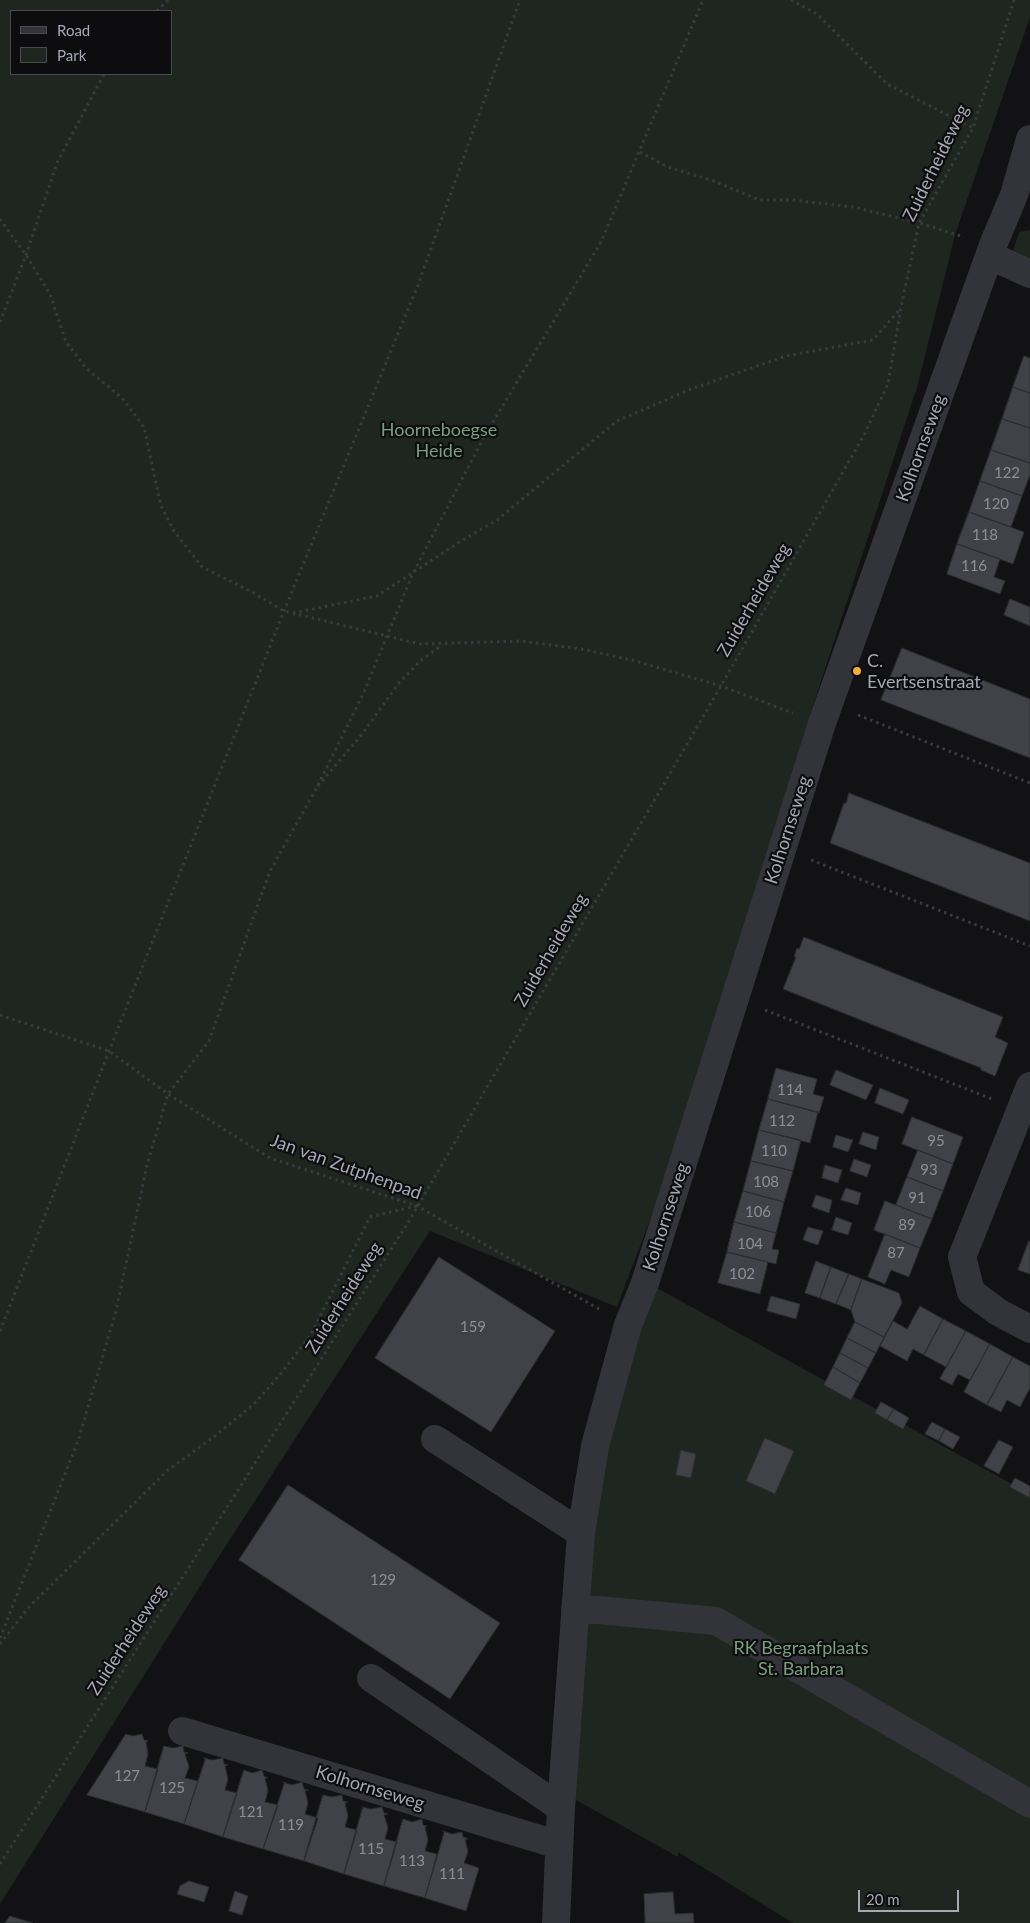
<!DOCTYPE html>
<style>
body{margin:0}
#map{position:relative;width:1030px;height:1923px;overflow:hidden;background:#121214;font-family:Lato,sans-serif}
canvas{display:block}
.legend{position:absolute;left:10px;top:10px;width:162px;height:65px;box-sizing:border-box;background:#0d0d0f;border:1px solid #494b51;margin:0;padding:6px 9px;list-style:none;font-size:15px;color:#a4a9b4}
.legend li{display:flex;align-items:center;gap:10px;height:25px}
.legend b{width:25px;border:1px solid #494b51}
.scale{position:absolute;left:858px;top:1890px;width:101px;height:22px;box-sizing:border-box;border:2px solid #a4a9b4;border-top:0;padding-left:6px;font-size:15px;line-height:18px;white-space:nowrap;color:#a4a9b4;-webkit-text-stroke:4px #0d0d0f;paint-order:stroke}
</style>
<div id="map">
<canvas width="1030" height="1923"></canvas>
<ul class="legend">
<li><b style="height:6px;background:#333439"></b>Road</li>
<li><b style="height:14px;background:#1e261f"></b>Park</li>
</ul>
<div class="scale">20 m</div>
</div>
<script>
const ctx = document.querySelector('canvas').getContext('2d');
ctx.lineJoin = 'round';
function fill(path, color) { ctx.fillStyle = color; ctx.fill(path, 'evenodd'); }
function trace(path, color, width, dash) { ctx.strokeStyle = color; ctx.lineWidth = width; ctx.lineCap = dash ? 'butt' : 'round'; ctx.setLineDash(dash || []); ctx.stroke(path); }
function label(font, color, halo, rows, align = 'center') {
  ctx.font = font + ' Lato,sans-serif'; ctx.lineWidth = 4.5; ctx.setLineDash([]); ctx.textBaseline = 'middle'; ctx.strokeStyle = halo; ctx.fillStyle = color; for (const [text, x, y, turn = 0] of rows) {
    ctx.save(); ctx.translate(x, y); ctx.rotate((+turn || 0) * Math.PI / 180); ctx.textAlign = isNaN(turn) ? turn : align; if (halo) ctx.strokeText(text, 0, 0); ctx.fillText(text, 0, 0); ctx.restore();
  }
}
fill(new Path2D(`
 M0,0h1030v17l-75,218 -37,149 -109,334 -150,478 -42,111 -187,-76 -216,333 -214,340zM11,11h160v63h-160z
 M1030,230v31l-17,-10 6,-19z
 M648,1283l382,211v429h-237l-115,-71v5l-111,-62 28,-349z`), '#1e261f');
const building = new Path2D(`
 M1024,356l6,2v35l-17,-6z
 M1013,387l17,6v35l-28,-9z
 M1002,419l28,9v35l-39,-13z
 M991,450l39,13v12l-8,21 -42,-15z
 M980,481l42,15 -11,31 -42,-15z
 M969,512l55,20 -11,32 -56,-20z
 M957,544l43,15 -6,18 11,4 -5,13 -53,-20z
 M1010,599l20,8v19l-26,-11z
 M902,648l128,51v59l-149,-58z
 M849,793l181,70v58l-200,-78 14,-40h2z
 M804,937l199,80 -8,20 13,6 -13,33 -14,-6v-2l-198,-79 13,-32h-2l3,-9 2,1z
 M776,1068l41,11 -4,15 11,3 -5,16 -51,-14z
 M836,1070l37,15 -7,15 -36,-15z
 M880,1088l29,12 -6,14 -28,-11z
 M768,1099l50,13 -8,31 -51,-13z
 M912,1117l51,20 -10,27 -51,-20z
 M759,1130l42,10 -8,31 -42,-10z
 M863,1132l16,5 -3,13 -17,-6z
 M836,1135l17,5 -5,12 -15,-5z
 M918,1150l35,14 -10,27 -36,-14z
 M854,1159l17,6 -4,12 -17,-6z
 M751,1161l42,10 -9,31 -41,-11z
 M825,1165l17,5 -4,13 -16,-5z
 M907,1177l36,14 -11,28 -36,-14z
 M846,1188l15,5 -3,12 -17,-5z
 M743,1191l41,11 -8,31 -42,-11z
 M816,1195l16,5 -3,13 -17,-6z
 M885,1201l47,18 -12,29 -46,-18z
 M836,1217l16,6 -4,12 -16,-5z
 M734,1222l42,11 -4,16 7,1 -3,14 -49,-12z
 M808,1227l15,4 -5,14 -15,-5z
 M885,1234l35,14 -11,29 -18,-7 -6,14 -17,-7z
 M1029,1241l1,1v32l-12,-4z
 M727,1252l41,10 -8,32 -42,-11z
 M439,1257l116,74 -64,101 -116,-74z
 M816,1261l15,6 -11,31 -15,-5z
 M831,1267l18,7 -13,30 -16,-6z
 M849,1274l13,5 -11,31 -15,-6z
 M862,1279l37,14 3,10 -18,34 -29,-15 -4,-12z
 M771,1296l29,8 -4,15 -29,-8z
 M920,1306l23,13 -19,36 -11,-6 -6,12 -27,-15 13,-25 14,8z
 M943,1319l23,12 -20,36 -22,-12z
 M855,1322l29,15 -8,16 -29,-15z
 M966,1331l24,13 -20,36 -12,-6 -6,11 -12,-6z
 M847,1338l29,15 -8,15 -28,-15z
 M990,1344l23,13 -26,48 -23,-13z
 M840,1353l28,15 -8,15 -27,-16z
 M1013,1357l17,9v22l-10,19 -13,-7 -6,12 -14,-7z
 M833,1367l27,16 -9,17 -27,-15z
 M881,1402l13,7 -7,11 -12,-7z
 M894,1409l15,9 -6,11 -16,-9z
 M932,1422l13,7 -6,12 -14,-7z
 M945,1429l15,8 -7,12 -14,-8z
 M765,1438l29,13 -19,43 -29,-13z
 M999,1440l14,7 -14,27 -15,-8z
 M681,1450l15,4 -5,24 -15,-3z
 M1015,1478l15,8v12l-20,-11z
 M288,1485l212,138 -50,76 -211,-139z
 M126,1734l7,2 9,-2 2,6 4,1 -2,1 2,12 -3,12 13,3 -13,43 -58,-17z
 M164,1746l9,2 10,-2 1,6 4,1 -3,1 4,13 -4,11 13,3 -14,43 -39,-12z
 M204,1758l8,2 11,-2 1,6 4,1 -3,1 3,13 -3,11 12,3 -14,44 -39,-13 21,-64z
 M244,1770l8,3 10,-3 2,6 4,2h-3l3,13 -3,11 13,3 -15,44 -40,-12z
 M283,1782l9,3 10,-3 2,7 4,1 -3,1 3,12 -3,11 13,4 -14,43 -41,-12 21,-65z
 M323,1795l9,2 10,-2 1,6 5,1 -3,1 3,13 -3,11 12,3 -13,44 -40,-13z
 M363,1807l8,2 11,-2 2,6 4,1 -4,1 4,13 -3,11 12,3 -13,44 -40,-12z
 M403,1819l9,3 10,-3 1,6 4,1 -2,1 3,13 -3,11 12,3 -12,44 -41,-12z
 M443,1831l9,3 10,-2 1,5 4,1v2l-2,-1 3,13 -4,11 15,5 -13,43 -41,-13 19,-65z
 M189,1881l20,6 -5,15 -27,-8 3,-8z
 M235,1891l13,5 -6,19 -13,-4z
 M673,1892l2,22 18,-1 1,10h-49l-1,-29z
 M10,1916l23,7h-28z`);
fill(building, '#414247');
trace(building, '#2c2c30', 1);
trace(new Path2D(`
 M791,0l26,14 70,70 86,44
 M157,11l11,-11
 M640,152l28,15 46,14 45,19h33l61,7 66,16 45,14
 M0,219l26,36 24,39 16,48 20,26 36,30 22,29 17,79 13,25 28,36 50,25 32,19 136,33 101,-3 60,8 51,11 89,26 72,27
 M0,322l26,-67 31,-92 47,-89
 M293,613l84,-17 81,-53 39,-23 120,-99 74,-32 95,-33 87,-16 27,-31
 M858,715l172,68
 M318,786l45,-53 35,-49 22,-23 22,-16
 M811,860l219,86
 M765,1010l227,89
 M0,1015l109,36 59,43 102,64 147,48 184,104
 M0,1331l109,-280 175,-440 134,-326 102,-285
 M0,1638l78,-197 38,-130 31,-146 21,-71 41,-53 61,-170 45,-80 49,-99 49,-119 71,-136 117,-195 102,-242
 M0,1644l29,-37 139,-137 43,-31 42,-34 26,-29 31,-40 60,-119 46,-11
 M0,1864l409,-643 312,-535 143,-251 24,-51 13,-77 18,-84 54,-95 41,-128`), '#393b40', 3, [2.5, 4]);
trace(new Path2D(`
 M991,256l39,18
 M1030,1086l-68,171 9,35 27,20 32,17
 M435,1439l146,94
 M575,1610h23l118,11 314,183
 M371,1678l190,130
 M182,1731l377,114
 M556,1923l5,-115 20,-275 14,-87 33,-121 17,-42 177,-560 171,-478 21,-50 16,-56`), '#333439', 28);
for (const [x, y, r, color] of [
 [857,671,5,"#f1b02d"]
]) { const dot = new Path2D(); dot.arc(x, y, r, 0, 2 * Math.PI); ctx.fillStyle = color; ctx.fill(dot); trace(dot, '#0d0d0f', 2); }
label('15px', '#8b8f99', null, [
 ["122",1007,473],
 ["120",996,504],
 ["118",985,535],
 ["116",974,566],
 ["114",790,1090],
 ["112",782,1121],
 ["95",936,1141],
 ["110",774,1151],
 ["93",929,1170],
 ["108",766,1182],
 ["91",917,1198],
 ["106",758,1212],
 ["89",907,1225],
 ["104",750,1244],
 ["87",896,1253],
 ["102",742,1274],
 ["159",473,1327],
 ["129",383,1580],
 ["127",127,1776],
 ["125",172,1788],
 ["121",251,1812],
 ["119",291,1825],
 ["115",371,1849],
 ["113",412,1861],
 ["111",452,1874]
]);
label('18px', '#a4a9b4', '#0d0d0f', [
 ["Zuiderheideweg",936,163,-64],
 ["Kolhornseweg",921,448,-70],
 ["Zuiderheideweg",754,600,-60],
 ["Kolhornseweg",788,830,-72],
 ["Zuiderheideweg",551,950,-60],
 ["Jan van Zutphenpad",346,1167,20],
 ["Kolhornseweg",666,1217,-72],
 ["Zuiderheideweg",344,1298,-58],
 ["Zuiderheideweg",127,1640,-57],
 ["Kolhornseweg",370,1788,17]
]);
label('18px', '#7a9f7d', '#0d0d0f', [
 ["Hoorneboegse",439,430],
 ["Heide",439,451],
 ["RK Begraafplaats",801,1648],
 ["St. Barbara",801,1669]
]);
label('18px', '#a4a9b4', '#0d0d0f', [
 ["C.",867,661],
 ["Evertsenstraat",867,682]
], 'left');
</script>
